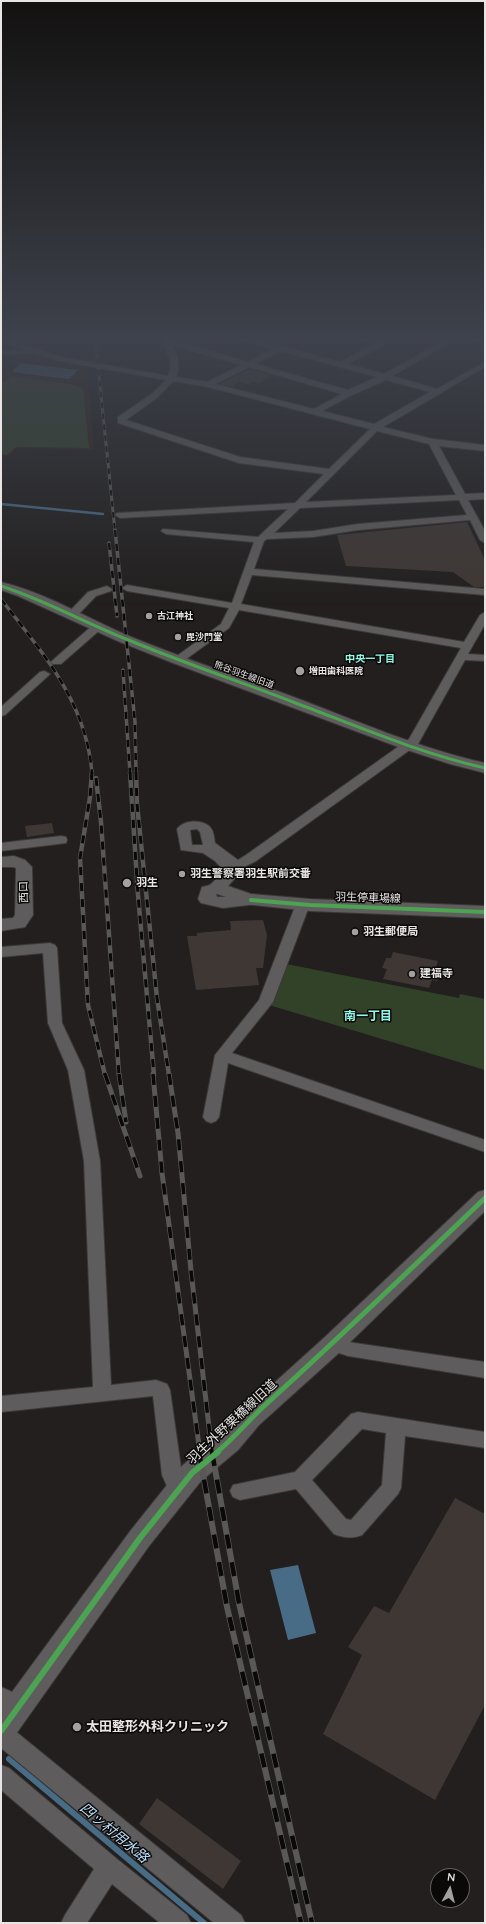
<!DOCTYPE html>
<meta charset="utf-8">
<style>
body{margin:0}
#map{position:relative;width:486px;height:1924px;overflow:hidden;background:#221f1e;font-family:Quicksand,sans-serif}
canvas{display:block}
.frame{position:absolute;inset:0;border:2px solid #e8e5e4;pointer-events:none}
.north{position:absolute;left:430px;top:1868px;width:40px;height:40px;box-sizing:border-box;background:#0b0908;border:1px solid #636160;border-radius:50%;rotate:7deg;font-size:11px;font-weight:700;line-height:16px;text-align:center;color:#e8e5e4}
.north::after{content:'';display:block;margin:auto;width:14px;height:18px;background:#a3a09f;clip-path:polygon(50% 0,100% 100%,50% 72%,0 100%)}
</style>
<div id="map">
<canvas width="486" height="1924"></canvas>
<div class="frame"></div>
<div class="north">N</div>
</div>
<script>
const ctx = document.querySelector('canvas').getContext('2d');
ctx.lineJoin = 'round';
function fill(path, color) { ctx.fillStyle = color; ctx.fill(path, 'evenodd'); }
function trace(path, color, width, dash) { ctx.strokeStyle = color; ctx.lineWidth = width; ctx.lineCap = dash ? 'butt' : 'round'; ctx.setLineDash(dash || []); ctx.stroke(path); }
function label(font, color, halo, rows, align = 'center') {
  ctx.font = font + ' Quicksand,"Noto Sans JP",sans-serif'; ctx.lineWidth = 3; ctx.setLineDash([]); ctx.textBaseline = 'middle'; ctx.strokeStyle = halo; ctx.fillStyle = color; for (const [text, x, y, turn = 0] of rows) {
    ctx.save(); ctx.translate(x, y); ctx.rotate((+turn || 0) * Math.PI / 180); ctx.textAlign = isNaN(turn) ? turn : align; if (halo) ctx.strokeText(text, 0, 0); ctx.fillText(text, 0, 0); ctx.restore();
  }
}
fill(new Path2D(`
 M37,354l23,8 27,5 7,83 -76,-2 -8,8h-9v-101z`), '#302219');
fill(new Path2D(`
 M11,376l58,8 14,4 6,60 -73,-1 -9,8 -6,-1v-70z
 M286,964l173,34 1,-4 25,5v71l-216,-65z`), '#324228');
fill(new Path2D(`
 M21,363l57,7 -9,9 -57,-7z
 M298,1565l18,68 -28,7 -18,-70z`), '#486b86');
trace(new Path2D(`
 M1,504l102,10`), '#486b86', 2.5);
trace(new Path2D(`
 M9,1759l195,164`), '#486b86', 6);
fill(new Path2D(`
 M249,369l22,6 -12,9 -6,-2 -5,3 -9,-3 -7,5 -13,-3z
 M467,522l18,38v27h-11l-21,-15 -107,-6 -9,-31z
 M52,823l2,10 -27,4 -2,-11z
 M263,920l4,15 -4,33h-7l3,17 -63,5 -9,-54h10v-3l34,-3 -1,-9z
 M393,952l45,9 -2,6 5,1 -4,13 -5,-1 -3,8 -46,-9 4,-10 -5,-1 4,-10h5z
 M455,1498l30,16v191l-50,95 -112,-66 39,-79 -14,-8 26,-41 15,7z
 M157,1798l84,63 -18,28 -84,-65z`), '#3f3733');
const minor = new Path2D(`
 M1,337l60,20 107,19c7,-14 -3,-26 -7,-39h8l1,2 78,23 25,-13 -36,-10 -1,-2h12l92,25 35,-18 -23,-5 -1,-2h13l17,4 8,-4h9l-50,27 36,10 67,-37h9l-68,39 45,13 48,-27v5l-102,60 50,12 52,6v6l-46,-5 26,48 20,-1v6l-17,1 17,31v12l-5,-3 -10,-20 -112,10 -45,7 -46,2 -3,2 -10,28 231,20v6l-233,-20 -11,29 223,38 16,-27 5,-3v12l-17,30 17,1v6l-20,-1 -47,84 -162,117 -18,9 -1,4h-10l-12,-13 -12,-8 -22,-3 -4,-21c6,-9 24,-10 32,-3 5,4 5,11 6,17l23,17 8,-5 163,-116 52,-91 -222,-38 -10,18 -47,34h-8l-1,-2 1,-2 47,-34 8,-16 -102,-17 -5,-3 5,-3 105,18 22,-61 -88,-8 -5,-3 2,-2 95,8 30,-28 -168,9 -5,-3 2,-2 178,-10 29,-29 -85,-11 -121,-40v-6l35,-24 13,-13 -107,-19 -25,-8 -33,2v-4l24,-1 -24,-8zM172,345l69,20 -34,17 -31,-5c5,-11 2,-21 -4,-32zM281,351l96,26 -29,13 -93,-26zM249,367l93,27 -28,15 -99,-25zM386,380l44,12 -56,32 -52,-13 30,-16zM173,381l35,6 162,42 -41,40 -89,-12 -114,-37 32,-23zM377,431l52,13 27,51 -150,7zM459,500l8,15 -109,9 -45,7 -39,2 26,-25zM197,829l3,3 3,13h-11l-2,-15z
 M465,337l20,2v4l-19,-4z
 M107,586l5,3 -1,2 -15,5 -20,21h-8l-1,-2 1,-2 20,-21z
 M97,624l4,1 1,2 -1,2 -40,35h-8l-2,-2 2,-2 40,-35z
 M44,671l6,3 -2,2 -43,39 -4,1v-9l39,-35z
 M61,836l5,1 1,3 -1,3 -65,8v-8z
 M303,900l5,1 2,3 -37,98 -41,51 253,87v12l-257,-89 -9,54 -3,4 -5,2 -5,-2 -3,-4 12,-62 44,-55 37,-96 2,-3z
 M50,943l5,2 2,3 5,75 22,47 16,91 11,224 45,-5 11,4 3,6 12,85 6,14 -3,6 -7,3 -7,-3 -9,-20 -9,-79 -152,16v-16l92,-9 -9,-226 -16,-91 -20,-47 -5,-70 -42,4v-10z
 M333,1337l15,5 137,20v16l-137,-22 -21,-7 -3,-5 3,-5z
 M358,1412l127,20v16l-80,-12 -4,52 -3,6 -36,41c-10,4 -18,3 -28,-1l-38,-45 -56,11 -7,-3 -3,-6 3,-6 62,-13 56,-58zM362,1429l24,4 -4,52 -31,35 -5,-1 -34,-39z
 M1,1723l8,3 232,189 4,8h-31l-213,-175z
 M1,1765l8,3 108,91 70,56 4,8h-31l-48,-39 -25,39h-26l4,-8 29,-46 -93,-79z`);
const tertiary = new Path2D(`
 M1,582c45,11 86,36 128,54 53,22 108,40 162,60 64,24 127,52 194,67v10l-35,-9 -49,-16 -228,-85 -53,-21 -102,-46 -17,-6z
 M14,856l11,4 7,7 1,48 -8,12 -24,4v-12l12,-1 2,-3 1,-47 -3,-1h-12v-10z
 M238,861l6,1 2,4 -18,20 29,10 3,4 -3,4 -34,4 -22,-5 -3,-4 4,-12c3,-1 7,-1 9,-3 10,-8 13,-20 27,-23zM216,894h1l9,3h-9z
 M485,1190v21l-144,140 -82,74 -21,25 -37,31 -52,65 -138,195 -10,4v-58l11,5 119,-162 52,-65 37,-31 23,-23 82,-74 153,-145z`);
const secondary = new Path2D(`
 M251,894l59,5 175,7v12l-175,-7 -66,-7 -3,-4 3,-4z`);
trace(minor, '#3b3938', 2);
trace(tertiary, '#3b3938', 2);
trace(secondary, '#3b3938', 2);
fill(minor, '#5e5c5c');
fill(tertiary, '#5e5c5c');
fill(secondary, '#5e5c5c');
const railFar4 = new Path2D(`
 M95,337l20,194`);
const railFar3 = new Path2D(`
 M115,530l20,192 1,51
 M109,543l8,73
 M1,599c42,55 85,102 91,174
 M123,670l7,103`);
const railFar2 = new Path2D(`
 M92,772l-2,25 -10,61 8,147 17,70
 M130,772l8,123 16,180
 M136,772l1,32 20,194 12,77
 M96,778l5,44 18,253`);
const railFar1 = new Path2D(`
 M105,1074l35,102
 M119,1074l7,48
 M153,1074l9,99 38,280
 M169,1074l9,59 13,138 21,182`);
const rail = new Path2D(`
 M199,1452l28,155 74,316
 M212,1452l27,151 73,320`);
trace(railFar4, '#5a5857', 3);
trace(railFar3, '#5a5857', 3.5);
trace(railFar2, '#5a5857', 4.5);
trace(railFar1, '#5a5857', 5);
trace(rail, '#5a5857', 6);
trace(railFar4, '#0b0908', 2, [5.5]);
trace(railFar3, '#0b0908', 2.5, [7]);
trace(railFar2, '#0b0908', 3, [8]);
trace(railFar1, '#0b0908', 3.5, [11]);
trace(rail, '#0b0908', 4.5, [14]);
trace(new Path2D(`
 M1,586c43,14 83,36 125,53 55,23 112,42 167,63 64,24 126,51 192,66`), '#4ca352', 3);
trace(new Path2D(`
 M251,900l59,5 175,7`), '#4ca352', 4);
trace(new Path2D(`
 M216,1453c18,-15 32,-32 48,-47 75,-68 148,-138 221,-208`), '#4ca352', 5);
trace(new Path2D(`
 M1,1731l139,-193 52,-65 26,-21`), '#4ca352', 6);
const sky = ctx.createLinearGradient(0, 0, 0, 606);
sky.addColorStop(0, '#131110');
sky.addColorStop(0.56, '#3e424c');
sky.addColorStop(1, '#3e424c00');
ctx.fillStyle = sky;
ctx.fillRect(0, 0, 486, 606);
for (const [x, y, r, color] of [
 [149,616,4,"#a3a09f"],
 [178,637,4,"#a3a09f"],
 [300,671,5,"#a3a09f"],
 [182,874,4,"#a3a09f"],
 [127,883,5,"#a3a09f"],
 [355,932,4,"#a3a09f"],
 [412,974,4,"#a3a09f"],
 [77,1727,5,"#a3a09f"]
]) { const dot = new Path2D(); dot.arc(x, y, r, 0, 2 * Math.PI); ctx.fillStyle = color; ctx.fill(dot); trace(dot, '#0b0908', 1.5); }
label('bold 9px', '#e8e5e4', '#0b0908', [
 ["古江神社",157,616],
 ["毘沙門堂",186,637],
 ["増田歯科医院",309,671]
], 'left');
label('9px', '#e8e5e4', '#0b0908', [
 ["熊谷羽生線旧道",244,675,20]
]);
label('bold 10px', '#91f8e7', '#0b0908', [
 ["中央一丁目",370,659]
]);
label('bold 11px', '#e8e5e4', '#0b0908', [
 ["羽生警察署羽生駅前交番",190,874],
 ["羽生",136,883],
 ["羽生郵便局",363,932],
 ["建福寺",420,974]
], 'left');
label('11px', '#e8e5e4', '#0b0908', [
 ["西口",24,892,-91],
 ["羽生停車場線",368,898,2]
]);
label('bold 12px', '#91f8e7', '#0b0908', [
 ["南一丁目",368,1016]
]);
label('13px', '#e8e5e4', '#0b0908', [
 ["羽生外野栗橋線旧道",232,1422,-43]
]);
label('bold 13px', '#e8e5e4', '#0b0908', [
 ["太田整形外科クリニック",86,1727]
], 'left');
label('italic 14px', '#badffc', '#0b0908', [
 ["四ッ村用水路",114,1833,40]
]);
</script>
